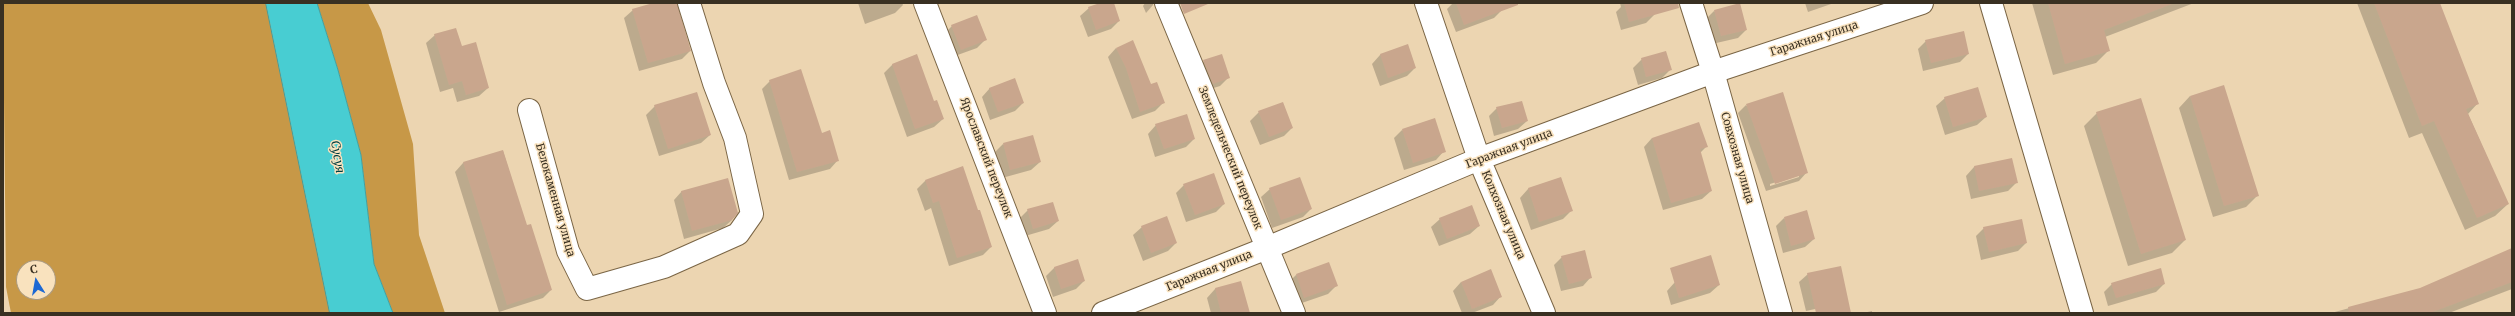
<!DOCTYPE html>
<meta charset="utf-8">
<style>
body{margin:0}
#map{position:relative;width:2515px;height:316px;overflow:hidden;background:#ecd5b1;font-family:Merriweather,serif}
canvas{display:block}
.frame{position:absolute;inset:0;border:4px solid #393022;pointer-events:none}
.north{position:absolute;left:16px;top:260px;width:40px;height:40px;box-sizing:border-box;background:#f9e2be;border:1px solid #ac9b80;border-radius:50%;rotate:349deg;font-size:11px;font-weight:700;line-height:16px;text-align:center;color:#393022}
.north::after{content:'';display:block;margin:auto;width:14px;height:18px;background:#1d68d3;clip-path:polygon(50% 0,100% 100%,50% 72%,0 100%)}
</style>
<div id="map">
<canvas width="2515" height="316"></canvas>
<div class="frame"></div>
<div class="north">С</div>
</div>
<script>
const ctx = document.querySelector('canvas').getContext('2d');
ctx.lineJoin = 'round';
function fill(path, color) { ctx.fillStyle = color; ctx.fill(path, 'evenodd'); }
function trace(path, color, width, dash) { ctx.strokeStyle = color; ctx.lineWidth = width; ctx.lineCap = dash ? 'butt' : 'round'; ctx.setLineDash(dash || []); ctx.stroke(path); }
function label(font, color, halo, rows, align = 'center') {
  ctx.font = font + ' Merriweather,serif'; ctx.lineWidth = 3; ctx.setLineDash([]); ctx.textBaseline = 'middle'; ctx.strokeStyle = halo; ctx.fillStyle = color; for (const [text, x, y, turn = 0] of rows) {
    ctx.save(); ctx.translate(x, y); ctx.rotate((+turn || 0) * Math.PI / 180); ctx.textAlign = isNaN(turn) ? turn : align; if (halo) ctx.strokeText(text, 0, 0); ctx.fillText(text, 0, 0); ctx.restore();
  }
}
fill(new Path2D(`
 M3,3h263l64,310h-319l-5,-26zM24,268h24v24h-24z
 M317,3h51l13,27 32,114 6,91 26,78h-52l-19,-49 -13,-109 -23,-85z`), '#c79847');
const water = new Path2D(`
 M266,3h51l21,67 23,85 13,109 19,49h-63z`);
fill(water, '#48cdd2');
trace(water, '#449e9d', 1);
fill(new Path2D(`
 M657,3h19l14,48 -8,8 -43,12 -15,-53 9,-8z
 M858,3h44l1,2 -8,8 -30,11z
 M1103,3h10l6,18 -8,8 -23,8 -8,-21 9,-8z
 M1145,3h8v2l-7,8 -3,-7z
 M1167,3h12l4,10 -7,8z
 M1453,3h46l3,7 -8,8 -38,14 -9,-23z
 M1620,3h32l3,11 -9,9 -25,7 -5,-18 5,-5z
 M1805,3h29l-26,9z
 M2032,3h162l-89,34 4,13 -13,13 -43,12z
 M2357,3h82l39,100 -10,11 40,90 -13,12 -30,14 -43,-97 -13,5z
 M1714,11l32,19 -8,8 -26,6 -6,-25z
 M952,26l33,14 -8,8 -25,9 -8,-23z
 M435,35l26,13 27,40 -9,8 -22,6 -4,-14 -13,4 -14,-49z
 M1926,41l42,13 -8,8 -37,9 -5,-22z
 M1407,45l8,23 -8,8 -27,10 -8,-22 8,-9z
 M1116,48l35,38 12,17 -8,8 -23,8 -24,-62z
 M1642,59l28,11 -8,8 -24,7 -5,-17z
 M1204,61l25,16 -9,9 -16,5 -9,-22z
 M893,64l40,38 10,17 -9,8 -27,10 -23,-64z
 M770,81l52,53 16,26 -8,9 -41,11 -27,-91z
 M990,88l33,15 -8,8 -25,9 -8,-23z
 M2190,96l67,100 -11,11 -33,10 -34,-109z
 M1945,98l41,19 -9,8 -32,10 -9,-29z
 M1746,105l61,67 -8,9 -33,10 -28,-78zM1799,175v2l-29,9v-2z
 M655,106l55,29 -9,8 -42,13 -13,-41z
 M1497,108l30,13 -9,8 -24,7 -5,-20z
 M1259,112l33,16 -8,8 -24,9 -10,-24z
 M2097,113l88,127 -13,13 -44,13 -44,-140z
 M1156,125l38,14 -8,8 -31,10 -7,-23z
 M1402,130l42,21 -8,9 -32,10 -10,-32z
 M1652,138l54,9 -6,6 11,38 -9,8 -39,11 -19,-63z
 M1003,144l37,18 -9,8 -29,8 -7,-26z
 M503,151l23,75 25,64 -8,8 -44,14 -44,-140 8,-9z
 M2011,159l6,23 -9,9 -37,8 -5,-23 8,-9z
 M962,168l29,79 -8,8 -34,11 -18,-58 -6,3 -8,-22 8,-8z
 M1561,178l10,33 -8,8 -32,11 -11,-32 8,-9z
 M1184,185l40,19 -8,8 -30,10 -10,-29z
 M1270,189l41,20 -8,8 -31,11 -11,-31z
 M682,191l50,29 -9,8 -39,11 -10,-39z
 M1028,210l30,11 -9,8 -24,7 -5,-18z
 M1784,218l30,21 -9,8 -22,6 -7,-27z
 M1440,219l39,7 -9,8 -31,12 -8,-19z
 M1142,227l34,16 -8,8 -25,10 -10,-26z
 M1984,228l42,15 -8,8 -37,9 -5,-24z
 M2512,249v40l-63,24h-118l89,-24z
 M1562,257l29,20 -8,9 -22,5 -7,-26z
 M1055,267l29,14 -8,8 -23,8 -7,-21z
 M1808,274l30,30 -32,7 -7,-29z
 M1296,275l41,10 -9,9 -32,11 -8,-22z
 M1461,282l40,14 -8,9 -21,8h-10l-9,-22z
 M1675,282l44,3 -9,8 -39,12 -4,-14z
 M1241,283l8,30h-38l-4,-15 8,-9z
 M2112,284h52l-8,8 -48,14 -4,-14z
 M1872,311v2h-9z`), '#0003');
fill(new Path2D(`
 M653,3h24l14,48 -43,12 -16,-54z
 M1100,3h14l6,18 -24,9 -8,-23z
 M1180,3h28v1l-24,10z
 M1456,3h62v2l-54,20z
 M1624,3h54l1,5 -50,14z
 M1740,3l7,27 -26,6 -7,-26z
 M2048,3h123l1,1 -68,26 6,21 -45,13z
 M2374,3h66l39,101 -13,5 43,95 -32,14 -43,-97 -12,5z
 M977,15l10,25 -26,10 -10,-25z
 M456,28l6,18 14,-4 13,46 -23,7 -4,-14 -13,4 -15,-51z
 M1964,31l5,23 -38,9 -6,-23z
 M1133,40l18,44 6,-2 8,21 -25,9 -14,-44 -10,-20z
 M1408,44l8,24 -28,10 -8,-24z
 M1666,51l6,19 -26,7 -5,-19z
 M917,54l17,47 3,-1 7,19 -29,10 -23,-65z
 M1222,54l8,24 -17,6 -10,-24z
 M801,69l21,64 8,-3 9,31 -42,11 -28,-92z
 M1015,78l9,25 -26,9 -9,-24z
 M2224,85l35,111 -35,10 -34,-110z
 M1978,87l9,30 -34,10 -9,-30z
 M697,92l14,43 -43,14 -14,-44z
 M1783,92l25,81 -33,11 -29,-80z
 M2141,98l45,142 -45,14 -45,-142z
 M1522,101l6,20 -26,7 -6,-21z
 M1283,102l10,26 -24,9 -11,-26z
 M1187,114l8,25 -31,10 -9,-25z
 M1435,118l11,34 -33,11 -11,-34z
 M1699,122l9,25 -8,2 12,42 -41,12 -19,-65z
 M1033,135l8,27 -31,8 -7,-27z
 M503,150l24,75 4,-1 21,66 -45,15 -44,-143z
 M2012,158l6,25 -39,8 -5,-25z
 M963,166l15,44h2l12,37 -35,11 -18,-57 -6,2 -8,-23z
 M1214,173l11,31 -30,11 -12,-31z
 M1300,177l12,32 -31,11 -12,-32z
 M1561,177l12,34 -34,11 -11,-34z
 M728,178l10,35 -6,7 -40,11 -11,-40z
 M1053,202l6,19 -26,8 -6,-20z
 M1472,205l8,21 -33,13 -8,-21z
 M1807,210l8,29 -24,7 -7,-29z
 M1167,216l10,27 -26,10 -10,-27z
 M2022,219l5,24 -38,9 -6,-25z
 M2512,248v34l-82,31h-81l-1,-6 72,-19z
 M1585,250l7,28 -23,6 -8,-28z
 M1711,255l9,30 -41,13 -9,-30z
 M1078,259l7,22 -24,8 -7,-22z
 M1329,262l9,24 -34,12 -8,-24z
 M1841,266l10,47h-35l-9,-40z
 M2161,268l4,16 -49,14 -5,-15z
 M1491,269l11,28 -30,12 -11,-27z
 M1241,281l9,32h-29l-6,-25z`), '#c9a68d');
const minor = new Path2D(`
 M925,3l120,310
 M1166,3l128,310
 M1426,3l53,156 65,154
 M1691,3l22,69 68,241
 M1991,3l91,310
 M529,110l39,141 19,38 77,-22 74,-33 14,-20 -17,-76 -21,-55 -25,-80
 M1103,313l164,-65 212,-89 234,-87 209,-69`);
trace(minor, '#7a6545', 24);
trace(minor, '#fff', 22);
label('11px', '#393022', '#f9e2be', [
 ["Гаражная улица",1814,39,-18],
 ["Гаражная улица",1509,149,-21],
 ["Ярославский переулок",986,158,69],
 ["Земледельческий переулок",1230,158,68],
 ["Совхозная улица",1737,158,74],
 ["Белокаменная улица",555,200,74],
 ["Колхозная улица",1503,215,67],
 ["Гаражная улица",1209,271,-22]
]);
label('italic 12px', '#003e41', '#f9e2be', [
 ["Сусуя",337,157,81]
]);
</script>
